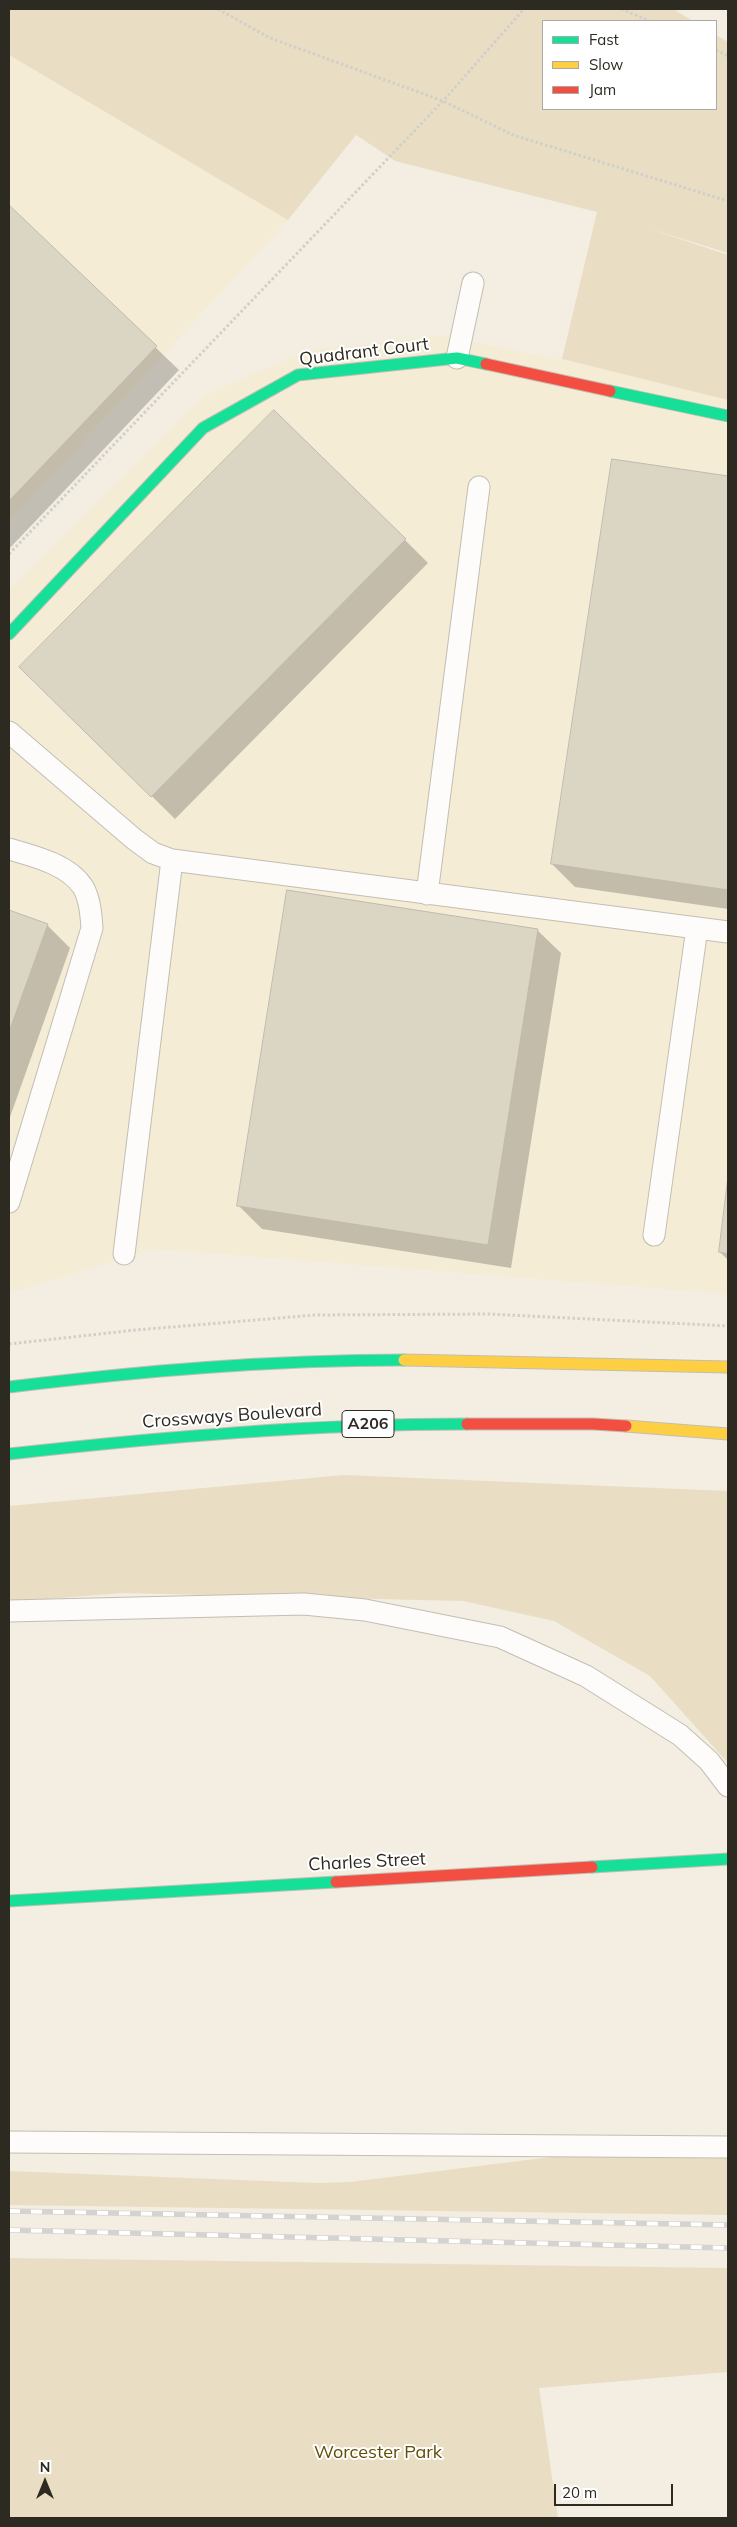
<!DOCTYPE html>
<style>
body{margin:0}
#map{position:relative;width:737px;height:2527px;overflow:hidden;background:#f3eee1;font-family:Mulish,sans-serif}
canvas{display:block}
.frame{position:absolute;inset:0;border:10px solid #2d2a21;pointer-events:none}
.legend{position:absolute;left:542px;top:20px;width:175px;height:90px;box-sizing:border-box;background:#fff;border:1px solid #abaaa6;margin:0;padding:6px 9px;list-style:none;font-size:15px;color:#2d2a21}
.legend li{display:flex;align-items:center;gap:10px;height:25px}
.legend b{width:25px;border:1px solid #abaaa6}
.north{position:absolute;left:20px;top:2457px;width:50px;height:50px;-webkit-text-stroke:4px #fff;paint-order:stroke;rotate:0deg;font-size:14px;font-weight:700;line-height:20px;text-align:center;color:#2d2a21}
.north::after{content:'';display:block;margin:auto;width:18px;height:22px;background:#2d2a21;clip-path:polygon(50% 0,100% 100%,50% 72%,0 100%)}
.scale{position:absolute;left:554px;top:2484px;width:119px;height:22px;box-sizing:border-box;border:2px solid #2d2a21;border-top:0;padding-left:6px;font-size:15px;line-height:18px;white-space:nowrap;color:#2d2a21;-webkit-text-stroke:4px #fff;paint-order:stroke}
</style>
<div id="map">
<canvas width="737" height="2527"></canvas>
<div class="frame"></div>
<ul class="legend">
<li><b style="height:6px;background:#16e098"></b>Fast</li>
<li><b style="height:6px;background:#ffcf43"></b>Slow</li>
<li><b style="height:6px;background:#f24e42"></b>Jam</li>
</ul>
<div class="north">N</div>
<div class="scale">20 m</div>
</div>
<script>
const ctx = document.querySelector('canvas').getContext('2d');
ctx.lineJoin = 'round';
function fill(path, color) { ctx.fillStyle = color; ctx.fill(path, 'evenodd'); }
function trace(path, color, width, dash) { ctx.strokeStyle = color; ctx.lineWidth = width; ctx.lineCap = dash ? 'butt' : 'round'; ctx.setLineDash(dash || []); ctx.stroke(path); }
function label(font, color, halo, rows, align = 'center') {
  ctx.font = font + ' Mulish,sans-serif'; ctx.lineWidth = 4; ctx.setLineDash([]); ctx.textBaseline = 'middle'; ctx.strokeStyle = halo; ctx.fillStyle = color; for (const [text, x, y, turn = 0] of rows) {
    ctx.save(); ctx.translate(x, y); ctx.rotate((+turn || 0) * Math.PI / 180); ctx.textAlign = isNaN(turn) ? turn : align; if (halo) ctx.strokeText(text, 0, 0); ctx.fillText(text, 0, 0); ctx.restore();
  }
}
fill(new Path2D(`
 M9,55l279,165 -279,302z
 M440,335l288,59v900l-572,-45 -147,44v-703l196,-195 104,-45z`), '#f5ecd5');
fill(new Path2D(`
 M9,9h664l20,12h-150v88h173v-74l12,7v211l-84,-26 84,28v145l-166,-41 35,-147 -202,-51 -39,-26 -68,85 -279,-165z
 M344,1475l384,16v272l-78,-87 -96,-55 -91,-20 -340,-8 -114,9v-96z
 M728,2139v76l-719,-10v-34l307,12 34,-1 298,-37z
 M9,2258l719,10v104l-189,16 19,130h-549z`), '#e9dec4');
fill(new Path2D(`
 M9,207l170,163 -170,179z
 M614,460l114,17v432l-153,-22 -23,-23z
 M405,540l23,23 -253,256 -154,-152z
 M9,911l38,14 23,23 -61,172z
 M537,930l24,23 -50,315 -249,-39 -23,-23z
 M728,1186v74l-8,-8z`), '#0003');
const building = new Path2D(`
 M9,205l148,141 -148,155z
 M274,410l132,129 -255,258 -132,-130z
 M612,459l116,17v414l-177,-26z
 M287,890l251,39 -50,316 -251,-39z
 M9,910l39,14 -39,108z
 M728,1177v77l-9,-2z`);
fill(building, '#dbd5c4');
trace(building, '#bfbbb1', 1);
const lane = new Path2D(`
 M457,358l16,-75
 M9,732l125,107 19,14 19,7 556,72
 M9,849c24,7 59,15 74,38 7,12 8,28 9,41l-83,274
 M427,894l52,-407
 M654,1235l43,-307
 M124,1254l48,-394
 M9,1611l295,-7 61,6 135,27 86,39 94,59 29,26 19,25
 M9,2142l719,5`);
const fast = new Path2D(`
 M610,391l118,25
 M9,634l194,-206 95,-53 159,-17 29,6
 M9,1387c133,-16 260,-27 395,-27
 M9,1454c152,-17 304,-30 458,-30
 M592,1867l136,-8
 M9,1901l327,-19`);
const slow = new Path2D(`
 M404,1360l324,7
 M626,1426l102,8`);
const jam = new Path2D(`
 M486,364l124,27
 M467,1424h126l33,2
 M336,1882l256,-15`);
trace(lane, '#c2beb4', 23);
trace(fast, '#c2beb4', 13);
trace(slow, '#c2beb4', 13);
trace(jam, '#c2beb4', 13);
trace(new Path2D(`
 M218,9l52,29 173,63 70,34 215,66
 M621,9l29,12
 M716,50l12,6
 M9,554l434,-453 81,-92
 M9,1344l127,-14 179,-15 175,-1 238,12`), '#d1cfca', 3, [2.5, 2.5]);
trace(lane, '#fdfcfa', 21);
trace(fast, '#16e098', 11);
trace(slow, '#ffcf43', 11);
trace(jam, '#f24e42', 11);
const rail = new Path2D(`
 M9,2211l719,14
 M9,2230l719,18`);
trace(rail, '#d4d3cf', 5.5);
trace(rail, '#fff', 4, [11]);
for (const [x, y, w] of [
 [368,1424,52]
]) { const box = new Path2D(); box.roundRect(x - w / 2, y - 13.5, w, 27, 4); ctx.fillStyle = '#fff'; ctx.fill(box); trace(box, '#2d2a21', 1); }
label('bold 16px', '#2d2a21', null, [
 ["A206",368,1424]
]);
label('18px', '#2d2a21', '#fff', [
 ["Quadrant Court",364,352,-7],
 ["Crossways Boulevard",232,1416,-4],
 ["Charles Street",367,1862,-3]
]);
label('18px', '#634c04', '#fff', [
 ["Worcester Park",378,2453]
]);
</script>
